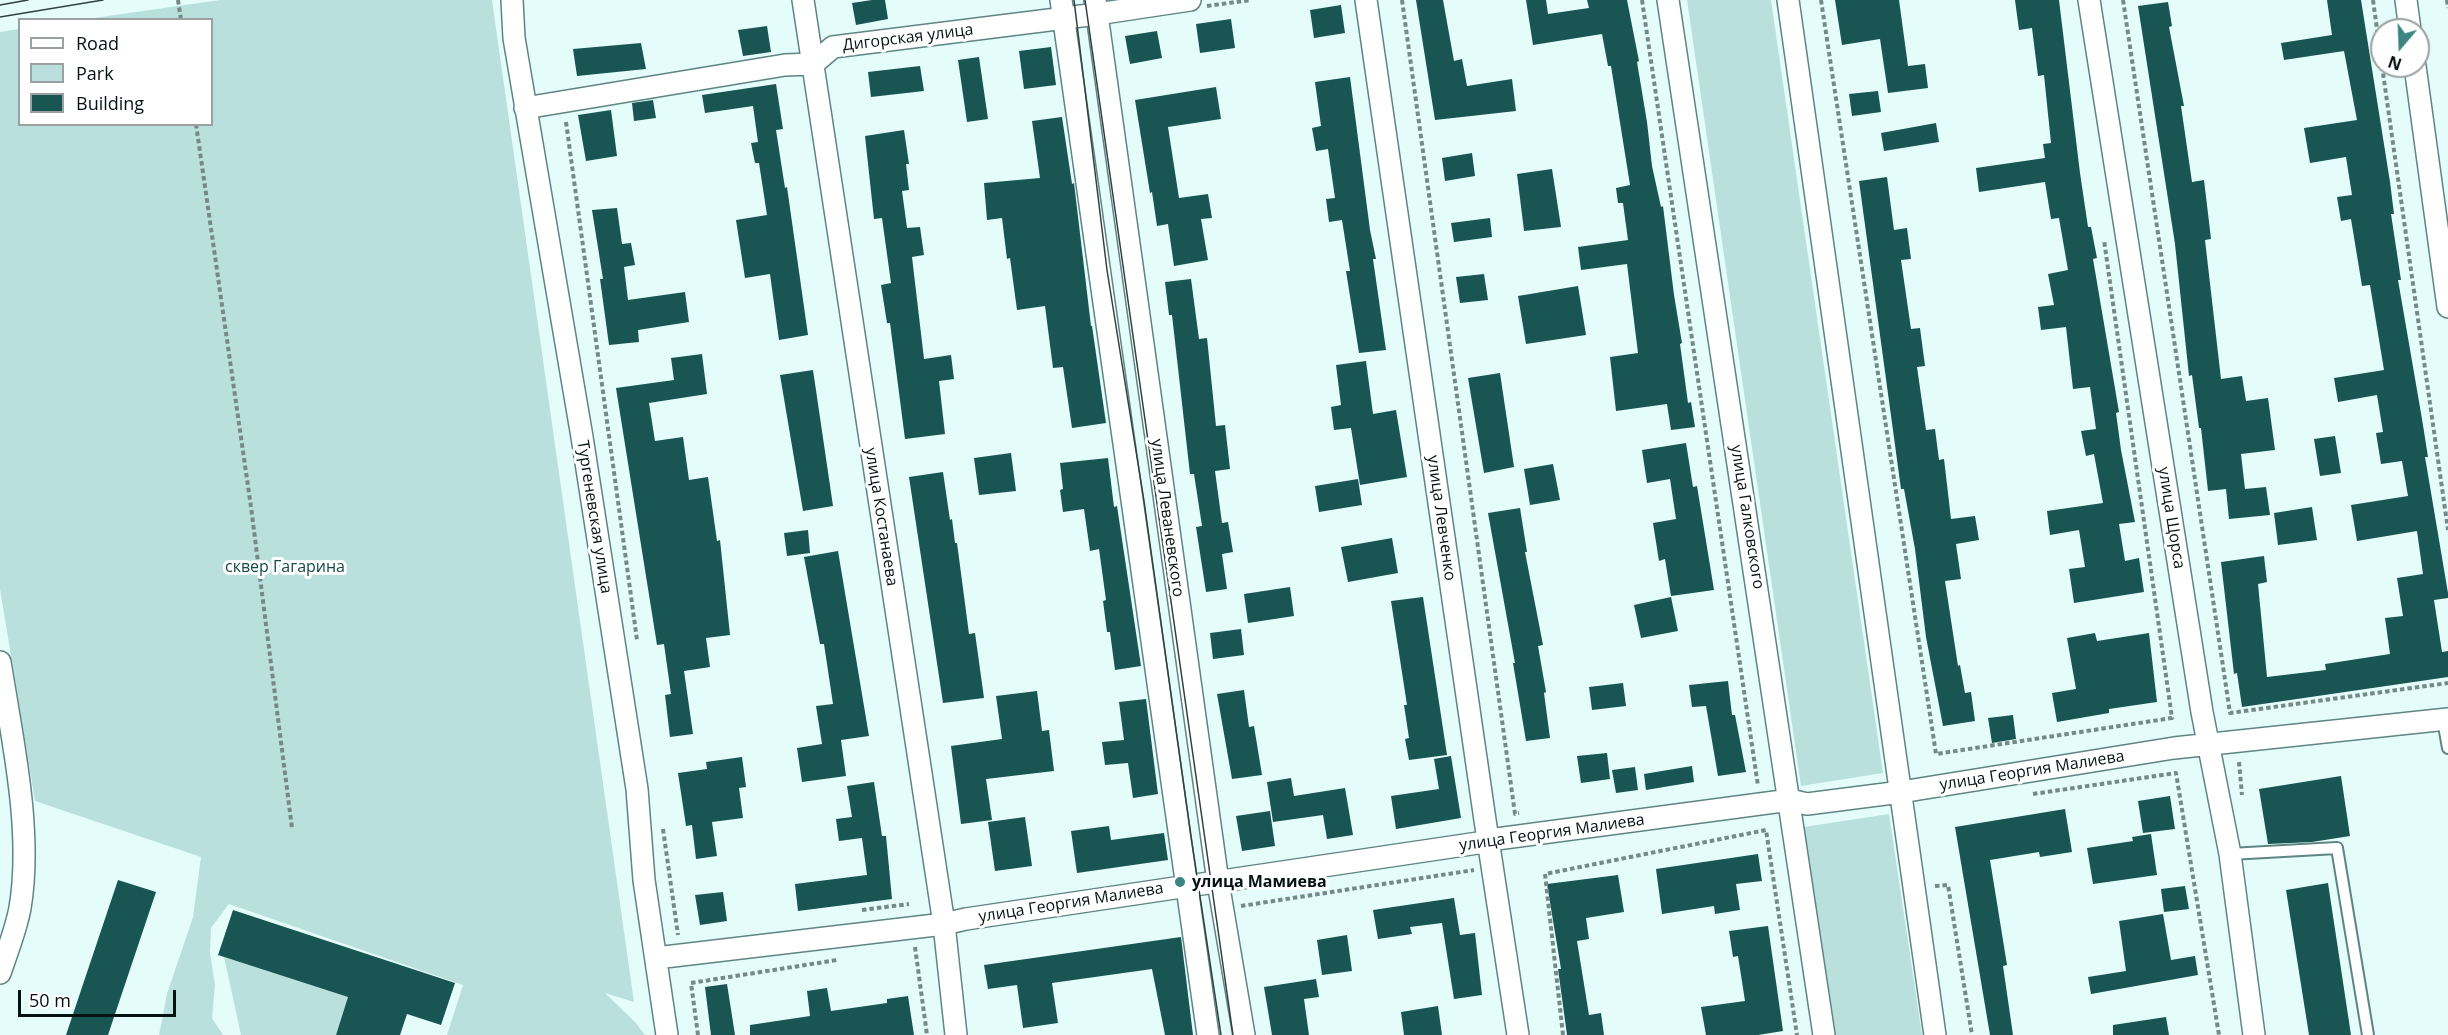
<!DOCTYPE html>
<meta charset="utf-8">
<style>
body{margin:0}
#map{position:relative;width:2448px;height:1035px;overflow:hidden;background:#e4fdfb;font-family:"Open Sans",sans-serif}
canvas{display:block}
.legend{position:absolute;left:18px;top:18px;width:195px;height:108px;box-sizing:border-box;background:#fff;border:2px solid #9ba0a0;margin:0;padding:8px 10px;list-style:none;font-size:18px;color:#041211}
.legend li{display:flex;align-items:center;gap:12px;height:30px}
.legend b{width:30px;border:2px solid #9ba0a0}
.north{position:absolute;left:2370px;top:18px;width:60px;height:60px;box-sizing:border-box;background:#fff;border:2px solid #9ba0a0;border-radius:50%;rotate:199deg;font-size:16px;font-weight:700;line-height:24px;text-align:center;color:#041211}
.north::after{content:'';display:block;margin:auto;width:21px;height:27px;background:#3d8582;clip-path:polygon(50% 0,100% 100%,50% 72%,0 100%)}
.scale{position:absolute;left:18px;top:990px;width:158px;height:27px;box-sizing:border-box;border:3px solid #041211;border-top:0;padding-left:8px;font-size:18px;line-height:21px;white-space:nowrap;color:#041211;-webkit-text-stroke:4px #fff;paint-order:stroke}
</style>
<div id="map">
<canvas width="2448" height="1035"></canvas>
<ul class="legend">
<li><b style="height:8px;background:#fff"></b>Road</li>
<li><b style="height:16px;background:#bae0de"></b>Park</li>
<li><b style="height:16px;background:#185553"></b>Building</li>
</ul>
<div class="north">N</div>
<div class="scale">50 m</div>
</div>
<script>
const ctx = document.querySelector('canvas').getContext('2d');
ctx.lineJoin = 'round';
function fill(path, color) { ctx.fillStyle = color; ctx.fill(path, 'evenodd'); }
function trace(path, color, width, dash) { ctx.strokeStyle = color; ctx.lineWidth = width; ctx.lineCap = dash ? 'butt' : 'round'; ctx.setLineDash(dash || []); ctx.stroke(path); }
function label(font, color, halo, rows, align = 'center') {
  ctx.font = font + ' "Open Sans",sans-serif'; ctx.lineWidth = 6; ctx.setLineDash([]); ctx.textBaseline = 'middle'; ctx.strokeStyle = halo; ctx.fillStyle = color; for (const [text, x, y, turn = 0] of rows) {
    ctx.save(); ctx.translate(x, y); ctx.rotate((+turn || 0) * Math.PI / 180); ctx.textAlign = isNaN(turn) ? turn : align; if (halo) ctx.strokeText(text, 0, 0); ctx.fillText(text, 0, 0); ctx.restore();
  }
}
fill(new Path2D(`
 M220,0h272l142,1002 -29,-9 31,30 9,12h-198l16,-50 -234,-81 -18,24 -1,25 5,32 -3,33 11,17h-64l8,-41 26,-77 8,-60 -166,-56 -35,-212v-557l19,-3 1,95h192v-104l-125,-1z
 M1687,0h84l112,773 -82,13z
 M1889,814l33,221h-86l-32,-208z
 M224,957l124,40 -12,38h-95z`), '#bae0de');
fill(new Path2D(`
 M872,0h13l3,19 -32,6 -4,-22z
 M1416,0h27l11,61 8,-2 5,27 45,-7 4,32 -81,9z
 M1526,0h20l2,14 41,-6 -2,-8h40l12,61 -2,1 10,60 5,44 9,41 2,-1 11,89 8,48 -2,1 8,59 3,-1 4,25 -24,3 -4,-26 -51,7 -6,-54 28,-4 -11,-89 -46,6 -3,-23 50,-7 -5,-37h-5l-2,-15 14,-3 -19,-119h-3l-6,-32 -69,11z
 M1835,0h64l9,66 17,-2 3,24 -40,5 -8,-54 -38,6z
 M2015,0h44l21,173 8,54h3l6,31 -4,1 26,153 -3,1 5,37 14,72 -16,2 6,37 14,-3 5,34 -70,11 -5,-34 16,-2 -6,-37 -29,5 -3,-24 56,-8 -9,-49 -8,2 -5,-25 15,-2 -6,-42 -17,2 -7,-62 -25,3 -3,-23 16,-2 -6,-31 20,-4 -9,-52 -8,1 -6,-37 -66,10 -3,-24 69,-10 -2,-14 8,-1 -7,-68 -6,1 -6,-48 -13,2z
 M2327,0h34l29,182 4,32h-3l10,66h-3l24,139 6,38h-3l23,136v5l-14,2 8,52 6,-1v26l-206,30 -5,-34 -3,1 -13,-112 43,-6 3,26 -9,2 9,93 59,-7 -1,-6 65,-10 -5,-36 18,-2 -6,-38 26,-4 -6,-43 -60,10 -6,-36 57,-9 -6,-35 -21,3 -5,-31 7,-1 -6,-37 -39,7 -4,-24 50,-8 -14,-85 -8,1 -11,-67 -10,2 -4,-24 15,-2 -6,-38 -36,6 -6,-35 53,-8 -13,-69 -60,9 -3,-17 51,-8z
 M2168,2l4,24 -3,1 15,79h-3l11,76 12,-2 3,25 4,34 -6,1 16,139 21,-3 4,25 22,-3 7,52 -34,4 4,35 21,-2 4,28 -41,4 -3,-30 -18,2 -7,-63h-2l-7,-53 -3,1 -14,-132 -37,-238z
 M1341,5l4,28 -31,5 -4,-28z
 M1231,19l4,29 -35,5 -4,-29z
 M767,26l4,26 -28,4 -5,-26z
 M1157,31l5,27 -32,6 -5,-28z
 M641,43l5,26 -69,7 -4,-27z
 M1051,47l5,38 -32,4 -5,-38z
 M979,57l9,62 -21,3 -9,-62z
 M920,66l4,25 -53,6 -3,-25z
 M1350,77l20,153 6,29h-3l13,91 -27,3 -13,-82h4l-8,-51 -13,2 -3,-23 9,-1 -7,-49 -12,2 -4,-23 9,-2 -6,-44z
 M776,84l7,45 -7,1 9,58 2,-1 21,148 -29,5 -9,-66 -25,4 -9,-58 31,-5 -8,-52h-4l-4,-20 7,-1 -5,-36 -48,7 -3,-18z
 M1216,87l5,32 -53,8 11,71 29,-4 4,24 -11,1 7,41 -34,6 -6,-42 -11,2 -5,-34 -2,1 -15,-93z
 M1878,91l3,21 -29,4 -3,-22z
 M653,100l3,18 -22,3 -2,-18z
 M611,110l6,46 -31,5 -8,-46z
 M1062,117l10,67 2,-1 17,143h1l14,97 -34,5 -9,-61 -10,1 -8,-62 -28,4 -7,-52 -3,1 -5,-41 -15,2 -3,-37 56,-5 -8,-57z
 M1936,123l3,19 -55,9 -3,-18z
 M904,130l5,34h-3l3,26 -7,1 5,37 13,-1 4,28 -12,2 12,102 27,-4 3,24 -15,2 6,53 -40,5 -15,-116h-3l-6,-38 10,-2 -9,-65 -8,1 -9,-83z
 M1472,153l3,23 -30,5 -3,-23z
 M1552,169l9,58 -37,4 -7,-57z
 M1887,177l7,53 13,-2 4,31 -10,1 10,69 9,-1 5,38 -8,1 9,63 9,-1 4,31 5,-1 7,60 24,-3 4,24 -23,4 5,35 -16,2 13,85 2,-1 5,28 6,-1 4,29 -32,5 -17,-89 -11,-88 -11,-60h-3l-42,-308z
 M617,208l5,36 9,-1 4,22 -11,2 4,33 57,-8 4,30 -51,8 1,12 -30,3 -9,-66h3l-11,-69z
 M1490,218l2,19 -38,5 -3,-19z
 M1484,274l4,26 -28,3 -4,-26z
 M1191,279l8,60 8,-1 9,88 9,-1 5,44 -15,2 7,52 6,-1 5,30 -11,2 5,35 -21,3 -10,-65 6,-1 -8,-52h-4l-18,-159h-3l-4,-33z
 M1578,286l8,49 -60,9 -8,-48z
 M702,354l5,40 -58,9 6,38 28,-4 6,43 19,-3 9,64 3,-1 10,95 -24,3 4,29 -26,4 9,63 -23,3 -5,-42 6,-1 -7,-50 -7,1 -41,-257 58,-8 -3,-22z
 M1366,361l7,53 23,-4 11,67 -47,8 -9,-57 -17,2 -3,-23 10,-2 -5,-40z
 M813,370l20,136 -30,5 -23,-136z
 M1500,373l14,94 -30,6 -16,-95z
 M2335,436l6,37 -21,3 -6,-37z
 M1686,443l7,44 4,-1 17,104 -43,6 -6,-37 -6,2 -6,-38 23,-4 -6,-40 -23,4 -5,-33z
 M1011,453l5,38 -37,4 -5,-37z
 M1108,458l6,49 3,-1 24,160 -26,4 -5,-38h-3l-4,-31 3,-1 -7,-51 -9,2 -6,-42 -21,3 -3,-22 3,-1 -3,-26z
 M1553,464l7,36 -30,5 -6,-36z
 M943,472l7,48 2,-1 3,24h2l12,91 6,-1 9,65 -41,5 -34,-226z
 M1358,479l4,26 -43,7 -4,-26z
 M2312,507l5,33 -39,5 -4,-32z
 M1520,508l7,44h-2l18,93 -5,1 8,46 -2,1 6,45 -24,3 -13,-78h2l-27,-150z
 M808,530l2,23 -23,3 -3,-23z
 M1392,538l6,35 -50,9 -7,-35z
 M838,551l31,185 -28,4 5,36 -44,6 -5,-34 25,-4 -6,-38 17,-2 -9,-60h-4l-16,-87z
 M1290,587l4,29 -46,7 -4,-29z
 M1423,597l24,158 -38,5 -4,-21 4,-1 -5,-33h3l-16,-104z
 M1671,597l7,34 -37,7 -7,-33z
 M1241,629l3,26 -31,4 -3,-26z
 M2095,633l2,8 52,-8 8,69 -48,7v4l-52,9 -5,-29 24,-4 -9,-51z
 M1728,681l4,34h3l11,57 -28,4 -12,-70 -14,1 -3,-22z
 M1623,683l3,23 -34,4 -3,-23z
 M1244,690l5,37 5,-1 8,49 -30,4 -15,-85z
 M1037,691l5,40 7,-1 5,41 -68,8 6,41 -31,4 -10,-78 51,-7 -6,-43z
 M1146,699l12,95 -25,4 -5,-35 -23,2 -3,-23 22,-2 -5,-38z
 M2013,715l3,24 -24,4 -4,-25z
 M1607,753l3,26 -29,4 -4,-27z
 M1451,756l10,62 -65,11 -5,-33 48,-7 -5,-30z
 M742,757l4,30 -7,1 4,30 -31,4 5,34 -21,3 -4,-34 -6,1 -8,-53 29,-4 -1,-7z
 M1692,766l2,16 -48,8 -2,-16z
 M1635,767l3,23 -22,3 -4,-23z
 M2341,776l9,60 -38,6 -44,2 -9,-55z
 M1291,778l3,18 51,-8 8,47 -26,4 -4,-24 -50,7 -6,-40z
 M874,782l8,54h4l6,63 -94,12 -3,-27 72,-9 -5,-37 -23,3 -3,-22 16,-2 -5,-31z
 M2170,796l5,33 -32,4 -5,-32z
 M2065,809l7,43 -32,5 -1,-5 -49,8 17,105 -4,1 10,69h-23l-35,-208z
 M1270,811l5,35 -33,5 -6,-35z
 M1025,817l7,49 -37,5 -7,-49z
 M1109,826l2,14 53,-7 4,27 -91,13 -6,-42z
 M2151,834l6,41 -64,9 -6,-36 46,-7 -1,-4z
 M1758,854l4,27 -26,3 4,26 -25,4 -1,-8 -52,8 -6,-45z
 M1618,875l6,37 -38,6 3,21 -12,2 12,74 12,-2 3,22h-37l-9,-66h3l-14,-85z
 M118,880l38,12 -48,143h-42z
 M2328,883l23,152h-42l-23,-145z
 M2185,886l4,23 -25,3 -3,-23z
 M723,892l4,29 -27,4 -5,-30z
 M1454,898l6,37 15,-2 7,62 -28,4 -12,-76 -32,4 2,7 -34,5 -5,-29z
 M233,910l222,73 -14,42 -34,-11 -7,21h-64l12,-38 -130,-42z
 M2163,914l8,46 24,-4 3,19 -107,19 -3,-17 38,-6 -7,-50z
 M1768,926l15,105 -25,4h-52l-5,-28 44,-6 -7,-45 -5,1 -4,-26z
 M1347,935l5,36 -30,4 -5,-35z
 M1181,937l12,98h-28l-13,-66 -100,14 6,40 -35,5 -6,-43 -29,4 -4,-24z
 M1316,979l3,18 -15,2 5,36h-37l-8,-48z
 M727,984l8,51h-24l-6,-48z
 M827,988l4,23 56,-8v-4l21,-3 6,39h-164v-10l60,-9 -3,-25z
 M1438,1006l4,29h-38l-3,-23z
 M2166,1017l3,18h-56v-10z`), '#185553');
const lane = new Path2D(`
 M2443,720l5,28
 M2230,854l107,-6 31,187`);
const street = new Path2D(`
 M512,0l2,38 68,399 55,352 7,91 23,155
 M803,0l141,924 12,111
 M1061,0l147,1035
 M1095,0l123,882 26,153
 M1366,0l119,820 33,215
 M1668,0l156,1035
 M1788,0l147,1035
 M2089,0l113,712 28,142 24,181
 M2406,0l4,30
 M2415,66l33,241
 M525,108l260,-43 28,-1 20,-17 264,-33 93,-14
 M0,662c12,76 33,169 20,246 -4,22 -13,44 -20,65
 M656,958l288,-34 22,-5 512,-76 11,-3 301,-40 17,4 94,-12 273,-44 274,-29`);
trace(lane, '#5e8583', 14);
trace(street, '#5e8583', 24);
trace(new Path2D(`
 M178,0l3,20
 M1402,0l113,814 4,-1
 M1642,0l116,786
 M1821,0l115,754 236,-36 -68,-478
 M2123,0l107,713 218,-30
 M2373,0l9,65
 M2447,0l1,8
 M1207,6l44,-6
 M2382,66l66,464
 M566,122l71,518
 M196,124l55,383 41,321
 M2239,762l3,33
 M2033,794l143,-21 43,262
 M663,829l15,106
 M1935,886l13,-1 24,150
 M1241,906l233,-36
 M862,910l47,-6
 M915,947l12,88
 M698,1035l-7,-52 146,-23
 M1563,1035l-18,-161 221,-44 31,205`), '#758987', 4, [4.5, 3]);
trace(lane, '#fff', 10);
trace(street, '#fff', 21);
trace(new Path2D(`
 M1074,0l33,270 37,231 47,336 30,198
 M1085,0l148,1035
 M0,5l28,-5
 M0,17l103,-17`), '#314140', 1.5);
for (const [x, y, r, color] of [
 [1180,882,6,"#3d8582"]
]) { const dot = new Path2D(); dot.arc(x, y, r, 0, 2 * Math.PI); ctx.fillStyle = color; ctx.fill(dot); trace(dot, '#fff', 2); }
label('16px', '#041211', '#fff', [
 ["Дигорская улица",908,38,-7],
 ["Тургеневская улица",594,517,81],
 ["улица Костанаева",881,517,81],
 ["улица Галковского",1747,517,81],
 ["улица Леваневского",1167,518,82],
 ["улица Левченко",1441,518,82],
 ["улица Щорса",2171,518,81],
 ["улица Георгия Малиева",2032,771,-9],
 ["улица Георгия Малиева",1552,833,-8],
 ["улица Георгия Малиева",1071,903,-9]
]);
label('16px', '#144947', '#fff', [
 ["сквер Гагарина",285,567]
]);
label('bold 16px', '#041211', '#fff', [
 ["улица Мамиева",1192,882]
], 'left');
</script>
